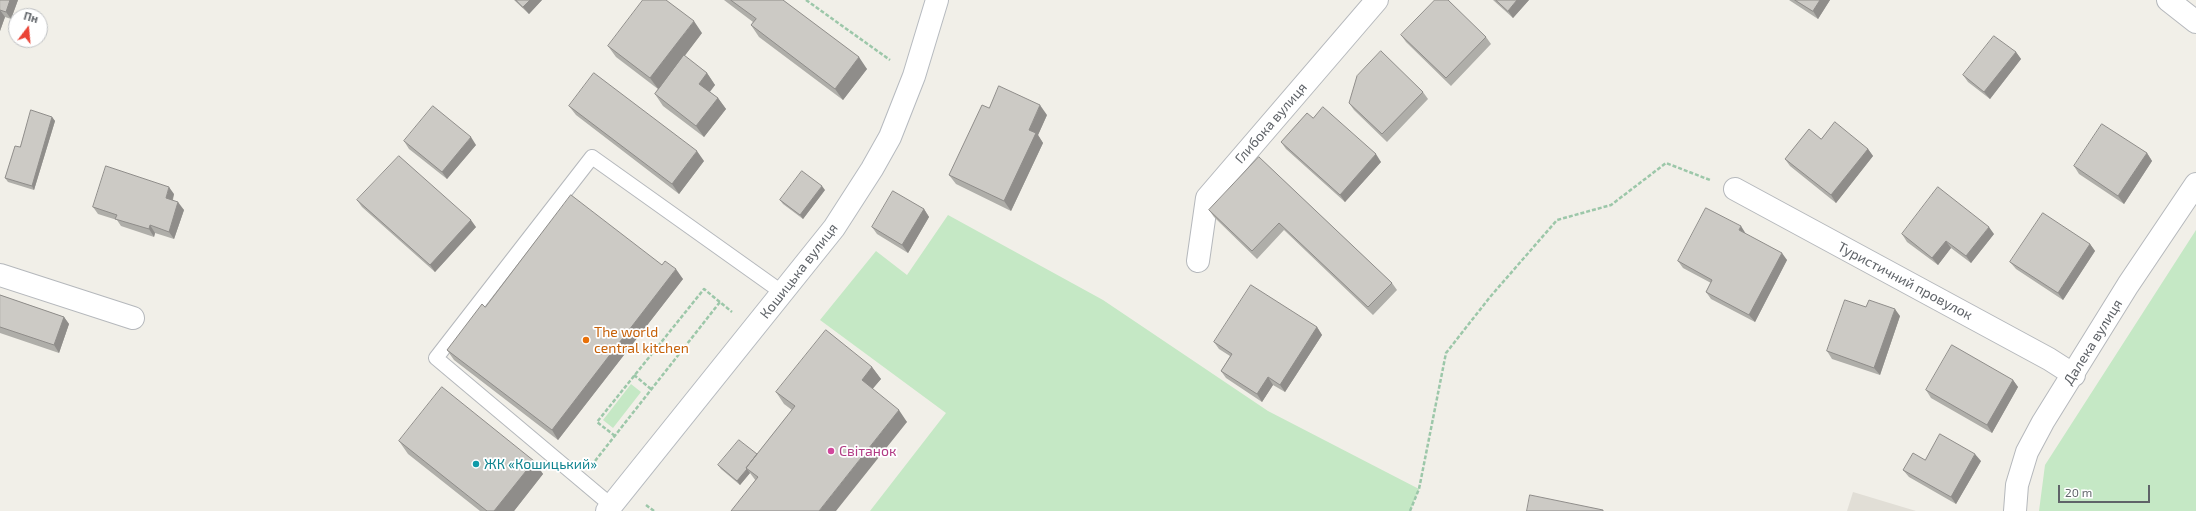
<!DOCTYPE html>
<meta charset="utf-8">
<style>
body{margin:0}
#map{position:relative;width:2196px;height:511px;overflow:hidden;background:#f1efe8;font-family:"Exo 2",sans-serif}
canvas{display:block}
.north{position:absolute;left:8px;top:8px;width:40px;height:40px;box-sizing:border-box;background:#fff;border:1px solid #bfc1c3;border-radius:50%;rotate:16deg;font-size:11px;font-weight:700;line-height:16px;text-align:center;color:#5f6368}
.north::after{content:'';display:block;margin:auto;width:14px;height:18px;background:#ea4335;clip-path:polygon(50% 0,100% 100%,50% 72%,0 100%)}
.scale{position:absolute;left:2058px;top:485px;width:92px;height:18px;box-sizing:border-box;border:2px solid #5f6368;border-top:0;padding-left:5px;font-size:12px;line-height:14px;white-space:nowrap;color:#5f6368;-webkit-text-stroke:3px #fff;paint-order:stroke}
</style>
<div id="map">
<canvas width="2196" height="511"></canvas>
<div class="north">Пн</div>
<div class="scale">20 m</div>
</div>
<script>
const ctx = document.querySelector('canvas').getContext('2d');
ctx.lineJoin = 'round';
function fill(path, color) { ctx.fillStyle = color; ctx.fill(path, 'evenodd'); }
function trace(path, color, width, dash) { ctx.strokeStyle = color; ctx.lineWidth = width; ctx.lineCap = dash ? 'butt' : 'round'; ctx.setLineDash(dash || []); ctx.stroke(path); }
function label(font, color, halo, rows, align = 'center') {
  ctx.font = font + ' "Exo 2",sans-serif'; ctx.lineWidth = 3.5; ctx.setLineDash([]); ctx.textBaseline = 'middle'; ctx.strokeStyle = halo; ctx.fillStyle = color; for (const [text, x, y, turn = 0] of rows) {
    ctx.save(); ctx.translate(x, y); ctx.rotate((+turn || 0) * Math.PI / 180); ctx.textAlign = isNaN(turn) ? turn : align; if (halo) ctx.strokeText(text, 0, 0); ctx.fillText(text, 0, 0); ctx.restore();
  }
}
fill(new Path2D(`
 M1853,492l63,19h-69z`), '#e1ded6');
fill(new Path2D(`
 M948,215l155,85 165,111 151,78 -9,22h-540l76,-98 -126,-93 56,-69 31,24z
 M2196,230v281h-157l6,-46z
 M631,384l10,8 -28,36 -10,-8z`), '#c5e8c5');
const lane = new Path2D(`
 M612,506l-176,-148 156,-201 191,136`);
const street = new Path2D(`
 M2168,0l28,22
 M1735,189l314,170 25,16
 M1198,261l9,-63 170,-198
 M0,275l133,43
 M2015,511l2,-26 10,-33 16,-30 85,-137 68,-101`);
const secondary = new Path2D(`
 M607,511l227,-283 38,-59 18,-32 24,-61 23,-76`);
trace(lane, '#b5b8bc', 16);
trace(street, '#b5b8bc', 24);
trace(secondary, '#b6babf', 24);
trace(new Path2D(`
 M806,0l84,60
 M634,375l17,14
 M615,436l-18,-14 107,-133 28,23
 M595,461l125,-159
 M646,505l8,6
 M1410,511l9,-22 27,-136 44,-56 67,-77 54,-15 55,-42 44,17`), '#9cc7a9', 2.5, [4, 2]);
trace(lane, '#fff', 14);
trace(street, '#fff', 22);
trace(secondary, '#fff', 22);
fill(new Path2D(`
 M0,0h18l-7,19 -6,-2 -5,14z
 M514,0h28l-13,14z
 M724,0h59l84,69 -24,31 -84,-63 -8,-12 2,-3z
 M1493,0h36l-16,18z
 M1789,0h41l-12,19z
 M702,33l-18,23 23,17 8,12 -5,7 8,6 8,11 -22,28 -41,-31 -8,-12 3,-5 -42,-32 -8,-11z
 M1401,35l85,2 5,7 -40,42 -45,-44z
 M2016,52l5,7 -31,40 -22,-17 -5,-7z
 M1423,92l5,7 -41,43 -33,-32 -5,-7z
 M569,106l135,55 -25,33 -103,-79z
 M1047,115l-9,20 5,8 -32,68 -55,-27 -7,-9z
 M52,117l3,4 -21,69 -26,-8 -3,-4 15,-31z
 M1313,118l68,44 -36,40 -59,-53 -5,-7z
 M404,141l72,4 -29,34 -38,-30z
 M1868,149l5,7 -37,47 -46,-37 -5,-7z
 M2147,153l5,8 -28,43 -45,-30 -5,-8z
 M1259,157l133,126 5,7 -24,25 -89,-85 -27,29 -43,-42 -5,-7z
 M825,190l-22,29 -20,-15 -3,-4z
 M174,194l-1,6 11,10 -10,29 -19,-6 -1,4 -33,-11 -4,-6 -19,-6 -5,-7z
 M357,200l119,27 -41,45 -73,-65z
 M924,209l5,8 -21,36 -31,-19 -5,-7z
 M1746,234l41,26 -32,62 -44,-23 -5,-7 5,-9 -28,-15 -5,-7z
 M1902,234h92l-23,29 -20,-15 -13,17 -31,-23z
 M2090,244l5,7 -32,49 -47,-31 -6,-7z
 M662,265l21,14 -125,161 -104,-80 -7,-10 38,-43z
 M0,295l64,22 5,7 -10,29 -59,-20z
 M1866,307l34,9 -20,59 -48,-16 -5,-8z
 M1317,327l5,8 -37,57 -12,-7 -11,17 -36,-24 -5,-7 9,-15 -11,-7 -5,-7z
 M872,367l9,12 -9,10 35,33 -151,59 -6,-8 -10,12 -19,-16 -3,-4 39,-11 35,-44 -8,-6 -8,-12z
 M2013,380l5,7 -26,46 -61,-35 -5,-8z
 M399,441l135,20 9,13 -29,37h-34l-72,-57z
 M1925,460l56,1 -25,43 -47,-27 -6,-7z`), '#afaea9');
fill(new Path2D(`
 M10,0h8l-7,19 -5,-7z
 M530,0h12l-13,14 -6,-7z
 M1517,0h12l-16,18 -5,-7z
 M1820,0h10l-12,19 -5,-8z
 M0,10l5,7 -5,14z
 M694,21l8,12 -43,57 -9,-12z
 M2016,52l5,7 -31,40 -6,-7z
 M859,57l8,12 -24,31 -8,-11z
 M707,73l8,12 -8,10 -8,-11z
 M718,98l8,11 -22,28 -8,-11z
 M1040,105l7,10 -9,20 5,8 -32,68 -7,-10 25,-71z
 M52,117l3,4 -21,69 -2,-4z
 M471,137l5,8 -29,34 -5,-7z
 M1868,149l5,7 -37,47 -5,-8z
 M697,151l7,10 -25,33 -7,-10z
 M2147,153l5,8 -28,43 -6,-8z
 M1376,154l5,8 -36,40 -5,-7z
 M822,186l3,4 -22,29 -3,-4z
 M169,187l5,7 -3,11 -5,-7z
 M178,202l6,8 -10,29 -5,-7z
 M924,209l5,8 -21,36 -6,-8z
 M471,220l5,7 -41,45 -5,-7z
 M150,225l5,8 -1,4 -5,-8z
 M1741,226l5,8 -7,-4z
 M1989,227l5,7 -23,29 -5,-7z
 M1946,241l5,7 -13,17 -6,-7z
 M2090,244l5,7 -32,49 -5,-7z
 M1782,253l5,7 -32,62 -6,-7z
 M676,269l7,10 -125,161 -6,-10z
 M1895,309l5,7 -20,59 -6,-7z
 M64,317l5,7 -10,29 -5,-8z
 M1317,327l5,8 -37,57 -5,-7z
 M872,367l9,12 -11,13 -8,-12z
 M1268,377l5,8 -11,17 -5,-8z
 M2013,380l5,7 -26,46 -5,-8z
 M899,410l8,12 -71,89h-17z
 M1975,454l6,7 -25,43 -5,-7z
 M534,461l9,13 -29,37h-20z
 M747,469l3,4 -10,12 -3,-4z`), '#8f8d8a');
const building = new Path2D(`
 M0,0h10l-4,12 -6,-2z
 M516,0h14l-7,7z
 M643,0h23l28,21 -44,57 -42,-32z
 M731,0h52l76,57 -24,32 -84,-64 5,-6z
 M1435,0h13l38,37 -40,41 -45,-43z
 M1496,0h21l-9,11z
 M1795,0h25l-7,11z
 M1994,36l22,16 -32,40 -21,-17z
 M1381,51l42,41 -41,42 -33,-31 8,-27z
 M684,55l23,18 -8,11 19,14 -22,28 -41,-32z
 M594,73l103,78 -25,33 -103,-78z
 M999,86l41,19 -11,25 7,3 -32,68 -55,-26 33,-70 7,3z
 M433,106l38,31 -29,35 -38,-31z
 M1323,107l53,47 -36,41 -59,-53 26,-29 6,5z
 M31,110l21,7 -20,69 -27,-8 10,-32 5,1z
 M1835,122l33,27 -37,46 -46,-36 24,-30 12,10z
 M2102,124l45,29 -29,43 -44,-30z
 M399,156l72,64 -41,45 -73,-65z
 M1259,157l133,126 -24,24 -89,-84 -27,28 -43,-41z
 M106,166l63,21 -3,11 12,4 -9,30 -19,-7 -1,4 -34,-10 2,-4 -24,-8z
 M802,171l20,15 -22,29 -20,-15z
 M1938,187l51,40 -23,29 -20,-15 -14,17 -30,-24z
 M893,191l31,18 -22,36 -30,-18z
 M571,195l91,70 3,-4 11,8 -124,161 -105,-80 35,-46 3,3z
 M1706,208l35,18 -2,4 43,23 -33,62 -43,-23 6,-12 -34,-19z
 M2043,213l47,31 -32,49 -48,-31z
 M1251,285l66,42 -37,58 -12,-8 -11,17 -36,-23 11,-17 -18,-12z
 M0,295l64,22 -10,28 -54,-18z
 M1845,300l21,7 3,-7 26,9 -21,59 -47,-17z
 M826,330l46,37 -10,13 37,30 -80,101h-88l27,-34 -12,-9 49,-62 -19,-14z
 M1952,345l61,35 -26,45 -61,-35z
 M442,387l92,74 -40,50h-7l-88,-70z
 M1940,434l35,20 -24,43 -48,-27 10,-17 12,7z
 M739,440l18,14 -11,14 1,1 -10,12 -19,-16z
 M1530,495l73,15v1h-76z`);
fill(building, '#cccac5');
trace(building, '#8f8d8a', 1);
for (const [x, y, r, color] of [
 [586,340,4,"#e8710a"],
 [831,451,4,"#d1479c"],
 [476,464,4,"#0f9aa8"]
]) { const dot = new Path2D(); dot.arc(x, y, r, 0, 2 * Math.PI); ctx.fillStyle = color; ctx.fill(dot); trace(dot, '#fff', 1.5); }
label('14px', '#5f6368', '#fff', [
 ["Глибока вулиця",1271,123,-49],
 ["Кошицька вулиця",799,271,-52],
 ["Туристичний провулок",1905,281,28],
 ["Далека вулиця",2093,342,-58]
]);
label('14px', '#c56008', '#fff', [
 ["The world",594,332],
 ["central kitchen",594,348]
], 'left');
label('14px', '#b23c85', '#fff', [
 ["Світанок",839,451]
], 'left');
label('14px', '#0d838f', '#fff', [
 ["ЖК «Кошицький»",484,464]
], 'left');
</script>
